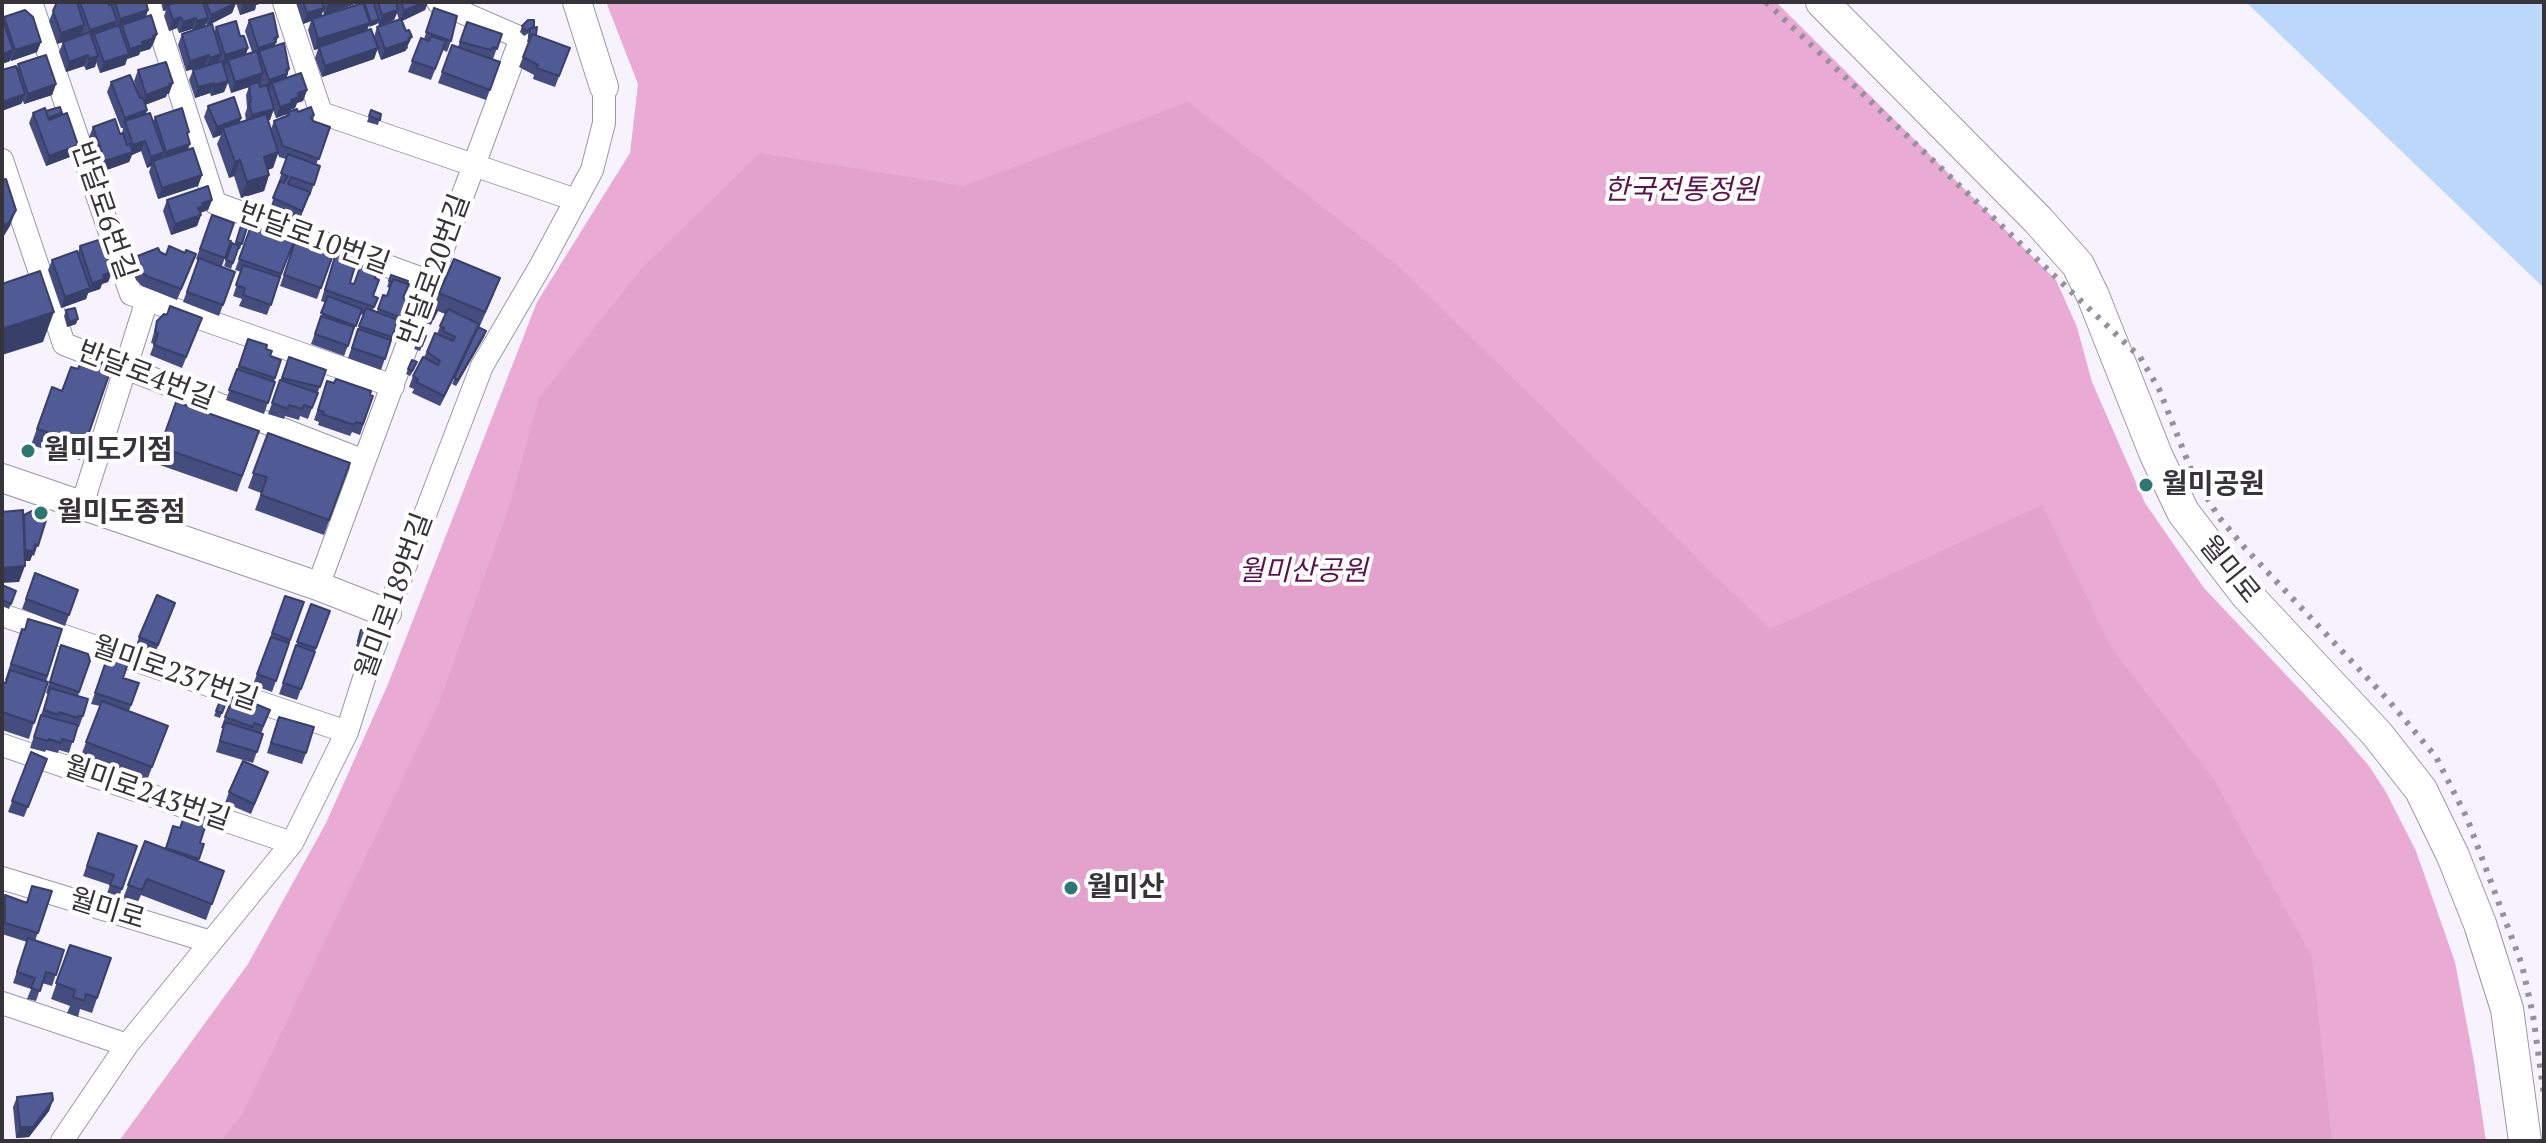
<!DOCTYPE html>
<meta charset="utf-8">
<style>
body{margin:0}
#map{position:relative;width:2546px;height:1143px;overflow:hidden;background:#f6f3ff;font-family:"PT Serif",serif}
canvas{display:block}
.frame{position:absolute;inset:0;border:4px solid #36343a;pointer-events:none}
</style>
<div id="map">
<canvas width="2546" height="1143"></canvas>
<div class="frame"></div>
</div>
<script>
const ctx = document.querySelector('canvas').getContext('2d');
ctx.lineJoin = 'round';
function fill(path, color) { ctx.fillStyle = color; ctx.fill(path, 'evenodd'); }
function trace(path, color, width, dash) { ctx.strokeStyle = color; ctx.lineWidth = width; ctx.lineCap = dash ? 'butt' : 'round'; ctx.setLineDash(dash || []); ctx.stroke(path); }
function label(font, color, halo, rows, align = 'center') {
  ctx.font = font + ' "PT Serif","Noto Sans KR",serif'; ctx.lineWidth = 8; ctx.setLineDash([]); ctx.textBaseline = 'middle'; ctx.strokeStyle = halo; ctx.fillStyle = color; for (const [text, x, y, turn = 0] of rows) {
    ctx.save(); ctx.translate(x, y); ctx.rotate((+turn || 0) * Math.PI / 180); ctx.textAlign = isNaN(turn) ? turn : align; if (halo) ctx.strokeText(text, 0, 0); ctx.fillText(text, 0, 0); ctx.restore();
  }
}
fill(new Path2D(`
 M606,2h1170l280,278 21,47 15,55 53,121 59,85 137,145 28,33 17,26 30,59 39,111 19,100 12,79h-2367l129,-177 78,-141 62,-139 149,-382 93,-149 8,-69z`), '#e9abd4');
fill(new Path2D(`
 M1188,102l209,163 373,364 272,-124 70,144 101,129 99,179 20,184h-2111l22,-28 196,-410 70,-196 30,-109 103,-130 118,-115 204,33z`), '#e2a2cc');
fill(new Path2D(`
 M2246,2h298v286z`), '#bbd7f9');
const minor = new Path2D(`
 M31,2l100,292 262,92
 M151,2l64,201 216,79
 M284,2l37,111 255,87
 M2,12l29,-10
 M2,160l62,184 300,117
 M82,505l65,-205
 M318,586l203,-548 -83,-36
 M2,615l345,117
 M2,745l290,98
 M2,878l209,64
 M2,1003l125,42
 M62,1141l65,-96 165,-202 55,-111 26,-82 109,-284 59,-101 51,-95 12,-47v-36`);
const tertiary = new Path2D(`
 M577,2l27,85
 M2,478l316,108 69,27`);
const secondary = new Path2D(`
 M1822,2l216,218 40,45 15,31 63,159 27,57 63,82 131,140 44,56 32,66 27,68 27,85 18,132`);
trace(minor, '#9b98a5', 24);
trace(tertiary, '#9b98a5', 30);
trace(secondary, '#9b98a5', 34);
trace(minor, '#fff', 22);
trace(tertiary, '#fff', 28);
trace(secondary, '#fff', 32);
trace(new Path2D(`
 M1766,2l374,355 19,32 33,83 26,44 26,31 145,154 47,56 31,61 55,147 11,50 11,80`), '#93919a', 6, [4, 8]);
fill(new Path2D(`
 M57,2h89l2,8 -2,7 11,17 -4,11 -3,4 -10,3 -1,3 -12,4 -2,6 -25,8 -4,-11 -1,5 -9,3 -2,-4 -18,6 -7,-20 4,-10 -6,2 -8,-23z
 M161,2h104l-9,3 -1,5 -15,5 -4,-12 -4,10 -25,13 -1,-3 -2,4 11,4 1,-4 24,9 8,12 -2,6 6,-2 -7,-21 4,-11 29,17 -4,9 15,23 -3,9 21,12 -4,11 -6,2 -2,5 -5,2 -1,1 9,1 16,3 -1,6 17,6 -14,38 4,1 -10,30 -1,-1 -10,27 -29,-13 16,-50 -7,-2 -1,-3 -5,14 -5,2 1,5 -5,16 -23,7 -7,-22 -5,2 -12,-34 4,-9 -8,3 -9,-21 4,-11 33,12 -1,4 6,-2 -1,-6 2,-6 -1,-13 3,-8 -18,6 -3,-10 -4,9 -13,4 -1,-3 -15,5 -6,-18 4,-10 12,-4 -19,5 -8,-26 4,-11 11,-3 -1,-2 -13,4 -2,-5 -8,3 -5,-15 2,-6 -3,1zM273,110l3,8 11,-4 -1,2 -12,5 -3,8 -3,-9h2z
 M296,2h60l-1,2 -31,11 -1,-4 -2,5 40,-13v-1h67l-3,8 -23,11 6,27 -3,3 -24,9 -4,-11 -3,10 -52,18 -7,-19 3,-9 -4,1 -6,-20 3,-9 -8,3zM397,13l2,7 -22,7 -3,10 -7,-7 1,-4 10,-3 1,3 15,-6z
 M434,8l17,33 -4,11 -4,-2 -12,30 -23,-8 13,-34 3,1z
 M2,17l1,3 1,-3 37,25 -4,10 -26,9 -1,-2v2l-8,3z
 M467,22l35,12 -9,25 7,3 -14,38 -48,-17 14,-38 6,2z
 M522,26l11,2 3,8 34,12 -15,39 -22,-8 1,-4 -15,-8 10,-25h-2l2,-9 -5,3 -4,-4z
 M18,64l38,20 -4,11 -28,9 -1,-3 -2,3 -4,-35z
 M138,70l31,24h-2l-1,3 -21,8 2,5 -1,4 7,8 2,-5 33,19v14l14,25 -4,11 -40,13 -9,-27 2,-6 -4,2 -6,-17 -9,4 -3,7 -28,10 -12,-35 4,-10 27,7h2l1,-6h-2l-14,-36 4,-10 27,11 -4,-12z
 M371,110l10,4 -3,11 -11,-3z
 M46,111l15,4 17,30 -3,10 -29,11 -17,-43 4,-10z
 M167,200h45l-4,10 -8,3 1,2 -4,11 -26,9 -8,-24z
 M212,215l16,25 3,1 -9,25 13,6 -16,44 -36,-14 15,-42 -2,-1z
 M243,219l6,2 -9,28h-2l-7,20 -7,-3 8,-23 3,1z
 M251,226l43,15 -27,74 -28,-9 3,-7 -9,-3 8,-24 -6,-2z
 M295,242l38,13 -16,44 -37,-13z
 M80,246l28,14 4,12 -4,10 -6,2 -2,5 -12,4 -2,6 -25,9 -13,-38 4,-10 26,-8z
 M160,252l32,13 -15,35 -35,-14 -6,-6 -5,-12 4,-11z
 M332,264l20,1 -2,18 4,1 21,-6 -2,18 5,2 -5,12 4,2 6,-17 4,1 3,-8 -3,-1 4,-12 12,23 -1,20 8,-2 -6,16 -6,-2 1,-2 -3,-1 -15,43 -33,-12 15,-43 -3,-1 -16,42 -33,-12 15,-41 -5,-2z
 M439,293l55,1 -15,34 7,3 -2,6 -28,49 -4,-2 6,-14 -18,36 -28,-13 2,-4 -5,-2 4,-11 24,-42 8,-20 -12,-5z
 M431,308l6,3 -6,14 -6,-3z
 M66,310l10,14 -9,3 -3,-11z
 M167,315l35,3 -20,50 -32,-13 4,-11 -3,-1 6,-22z
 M421,334l5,2 -6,15 -6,-2z
 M248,339l18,10 4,7 11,4 -7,22h1l-11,32 -38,-14z
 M289,357l37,13 -18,49 -8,-3 -1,4 -14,-4 -1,3 -16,-5z
 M415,368l-5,8 -4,-2 2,-5z
 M78,369l31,6 -29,85 -49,-15 21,-58 10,4z
 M327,381l46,15 -13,39 -8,-3 -2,4 -32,-11 1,-3 -5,-2z
 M176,402l83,29 -22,61 -83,-29z
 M268,433l82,30 -26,72 -69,-25 6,-17 -13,-5z
 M24,516l23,1 -13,39 -2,-1 -2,6h-5l-6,21z
 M35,573l43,17 -13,36 -43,-17z
 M2,585l14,6 -7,18 -7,-3z
 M285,596l19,6 -32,90 -19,-7z
 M311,604l19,7 -33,89 -18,-6z
 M171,613l-17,43 -19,-8 4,-11z
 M22,629h40l-33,110 -27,-9v-48l3,1 1,-2 -1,-1z
 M361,630l9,3 -5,16 -9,-3z
 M111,647l12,31 16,5 -10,28 39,15 -22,57 -66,-25 20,-52 -9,-2z
 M57,656l33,5 -12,35 5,20 -4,11h-2l-8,26 -10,-3 -1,3 -12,-3 -1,2 -15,-4 18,-54 -2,-1z
 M223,693l6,2 -9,23 -6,-2z
 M270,710l-9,24h2l-10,29 -37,-11 7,-24h-2l4,-11z
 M275,727l31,26 -4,11 -35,-11z
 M31,752l16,7 -23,58 -16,-5z
 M264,783l-13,31 -26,-11 4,-11z
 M173,826l27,17 4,1 -6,17 26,10 -18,49 -65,-25 -5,11 -14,-5 23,-60 20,8z
 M98,833l39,13 -19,54 -12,-4 4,-11 -27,-9z
 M52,891l-17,50 29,9 -12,36 -10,-3 -6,18 -9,-2 4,-10 -18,-6 14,-41 -25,-8v-32l3,-7 21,7z
 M70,945l41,13 -19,55 -12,-4 -2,8 -11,-4 3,-7 -19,-7z
 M17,1097l36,3 -4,11 -20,26 -13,1 -3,-31z`), '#454d7f');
fill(new Path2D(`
 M166,2h23l-21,3 -2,5 -3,1z
 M250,2h15l-9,3 -1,5 -15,5 3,-11z
 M334,2h22l-1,2 -31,11 4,-11z
 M424,2h4l-3,8 -25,12 4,-11z
 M236,3l-4,10 -25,13 4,-11z
 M324,8l-4,11h-8l-1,2 -8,3 4,-11z
 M148,10l-4,10 -22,5 -1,3 -5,1 4,-10z
 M398,10l-4,10 -15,6 3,-11z
 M181,17l-4,11 -8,3 4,-11z
 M196,18l-4,11 -13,4 4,-11z
 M208,18l-4,10 -11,4 4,-11z
 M379,19l-2,5 -8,3 2,-5z
 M117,21l-4,10 -19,3 -2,4 -6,2 4,-10z
 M370,23l-4,10 -52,17 4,-11z
 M84,25l-3,11 -24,8 4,-11z
 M157,34l-7,15 -10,3 -1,3 -12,4 -2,6 -25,8 4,-11 24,-8 2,-5z
 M278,37l-6,16 -13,-2 -2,7 -3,1 4,-11z
 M412,37l-7,14 -24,9 4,-11z
 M41,42l-4,10 -26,9 4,-11z
 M248,48l-4,11 -16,1 -2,5 -5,1 4,-11z
 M378,48l-4,11 -52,18 3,-11z
 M13,50l-3,11 -8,3v-10z
 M221,54l-3,11 -12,3 4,-10z
 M88,55l-4,11 -18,6 3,-10z
 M209,55l-4,11 -19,5 4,-10z
 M98,56l-3,11 -9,3 3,-11z
 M289,69l-3,11 -14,3 -2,6 -5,2 4,-11z
 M263,73l-3,11 -10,3 -1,-2v2l-18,6 4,-11z
 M228,81l-4,11 -13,4 3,-11z
 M173,83l-4,11h-2l-1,3 -24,9 4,-11z
 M214,83l-4,10 -15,5 3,-11z
 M56,84l-4,11 -28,9 4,-10z
 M307,90l-4,11 -6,2 -2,5 -5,2 -3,4 -11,4 4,-11 18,-14z
 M25,94l-4,10 -19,7v-9z
 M274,109l-4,11 -22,6 4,-11z
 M147,110l-4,11h-18l-4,7 4,-10z
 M241,118l-4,11 -14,-1 -2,7 -8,3 4,-11z
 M145,141l-4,10 -9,4 -3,7 -28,10 4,-11 25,-8 3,-8z
 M190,144l-4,11 -24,7 4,-10z
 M78,145l-3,10 -29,11 3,-10z
 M164,152l-4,11 -7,-2 -2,5 -4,2 4,-11z
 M278,152l-5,16 -15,5 6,-16z
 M240,160l-6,16 -5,2 6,-16z
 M202,175l-4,11 -40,13 4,-11z
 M269,175l-5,16 -23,7 6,-16z
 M212,200l-4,10 -8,3 1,2 -4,11 -26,9 4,-11 23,-16 4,-5z
 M16,210l-6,16 -8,13v-14z
 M112,272l-4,10 -6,2 -2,5 -12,4 -2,6 -25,9 4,-11 25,-9 2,-5 11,-8z
 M54,312l-11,30 -41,13v-26z
 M78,319l-2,5 -9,3 2,-5z
 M479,324l-4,11 -35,71 4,-10z
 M486,331l-2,6 -28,49 2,-6z
 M25,550l9,1 -4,10h-8z
 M25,566l-6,16 -17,1v-15z
 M53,1100l-4,11 -20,26 -13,1 4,-11z`), '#383f68');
const building = new Path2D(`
 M57,2h20l7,23 -23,8 -8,-22z
 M80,2h27l2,3 2,-1 6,17 -27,9z
 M115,2h31l2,8 -28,9z
 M177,2h26l5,16 -11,3 -1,-3 -13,4 -2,-5 -8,3 -5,-15z
 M206,2h30v1l-25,12z
 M303,2h19l2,6 -17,5z
 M364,2h9l6,17 -8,3z
 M378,2h18l2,8 -16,5z
 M401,2h23l-20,9z
 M363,3l7,20 -52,16 -6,-20z
 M434,8l23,8 -6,25 -25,-9z
 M25,10l8,7 8,25 -26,8 -11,-33z
 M273,13l5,24 -4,1 2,4 -18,6 -9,-28z
 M151,15l6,19 -4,2 1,2 -12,4 1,3 -13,4 -8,-24z
 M2,17l11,33 -11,4z
 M401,19l5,12 3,-1 3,7 -4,1 1,3 -24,8 -8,-22z
 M528,20h6v6l-8,5 -4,-5z
 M236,21l4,15h4l4,12 -23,7 -9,-28z
 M467,22l35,12 -5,15 -4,-2 -2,3 -31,-8z
 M212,24l9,30 -11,4 -1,-3 -19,6 -8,-27z
 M119,25l10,29 -25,8 -10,-28z
 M537,27l-1,8 -4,-1 -1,3h-2l1,-8z
 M371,29l7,19 -53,18 -6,-19z
 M90,32l8,24 -9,3 -1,-4 -19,7 -6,-20z
 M532,34l38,14 -11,28 -22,-8 1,-3 -15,-8z
 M431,36l15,5 -11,28 -23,-8 9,-23 8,3z
 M284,43l5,26 -3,1 1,4 -18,6 -10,-29z
 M452,45l48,17 -10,28 -48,-18z
 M257,51l6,22 -28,9 -7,-22z
 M46,55l10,29 -28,10 -10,-30z
 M222,61l6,20 -14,4v-2l-16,4 -5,-17z
 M166,62l7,21 -4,1 1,2 -24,9 -8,-25z
 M16,66l9,28 -23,8v-32z
 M301,73l6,17 -9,3 1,4 -8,3 1,3 -12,4 -8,-24z
 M130,75l10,23h3l4,12 -22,8 -14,-36z
 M258,82l2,5 7,-2 7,24 -22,6 -3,-12 2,-1 -2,-17z
 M234,97l7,21 -24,9 -9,-21z
 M60,107l2,6 -14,5 -2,-7z
 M311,107l3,8 -3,2 2,4 17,6 -11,32 -36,-13 -9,-25 15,-6 -1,-3 9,-3 1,3z
 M45,108l4,12 18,-7 11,32 -29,11 -16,-43z
 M182,108l7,24 -2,1 3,11 -24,8 -11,-35z
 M371,110l10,4 -1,6 -11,-4z
 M150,113l14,39 -13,5 -6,-16 -12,4 -8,-24z
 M266,114l12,38 -14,5 5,18 -22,7 -7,-22 -5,2 -12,-34z
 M115,119l5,15 3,-1 4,12 3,-1 3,8 -28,9 -12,-34z
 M193,148l9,27 -40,13 -9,-27z
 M288,154l32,12 -6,19 -23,-8 -3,7 22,8 -8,19 -29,-13 7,-17 4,2 4,-7 -7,-3z
 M6,179l10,31 -8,14 -6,1v-45z
 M208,186l4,14 -10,3 1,3 -5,2 3,7 -26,9 -8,-24z
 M212,215l22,8 -6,17 3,1 -6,17 -25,-9z
 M243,219l6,2 -7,23 -6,-2z
 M251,226l43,15 -13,33 -42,-15z
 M105,238l5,17 -3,1 5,16 -9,3 1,4 -12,4 -12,-37z
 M295,242l38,13 -12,33 -37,-13z
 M232,243l7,3 -6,17 -7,-3z
 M169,246l16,7 1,-3 10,4 -15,35 -35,-13 -6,-7 -5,-12 23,-9 2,4 6,3z
 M77,251l13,37 -25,9 -13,-37z
 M336,253l18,5 -2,7 3,1 -5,17 4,1 7,-19 17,5 -3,8 4,2 -6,16 5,2 -4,9 -49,-17z
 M199,258l36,14 -12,33 -36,-13z
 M454,259l46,19 -15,34 -46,-19z
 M243,265l37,12 -9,28 -28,-10 2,-7 -9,-3z
 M40,271l14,41 -52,17v-45z
 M391,275l17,6 -1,3 -14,-5 -1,3 -3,-1z
 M393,279l16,5 -6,14 3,1 -4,19 -24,-9 5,-14 4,1z
 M328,296l34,13 -6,17 -35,-13z
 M170,306l32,12 -16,39 -32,-12 4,-12 -3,-1 2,-11 7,-7 3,1z
 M75,308l3,11 -9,3 -3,-12z
 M366,308l32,12 -6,17 -33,-11z
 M431,308l6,3 -4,8 -6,-2z
 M448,309l31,15 -35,72 -28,-14 2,-3 -5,-3 10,-19 15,8 2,-4 -13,-9 8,-19 18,8 2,-4 -12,-6 1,-3 -4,-2z
 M404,313l6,3 -4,11 -6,-2z
 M321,316l33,11 -6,19 -33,-12z
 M478,327l8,4 -28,49 -4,-2z
 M358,329l33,11 -6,19 -33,-11z
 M421,334l5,2 -4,10 -6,-2z
 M248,339l19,6 -1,4 6,2 -2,5 11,4 -6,18 -36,-12z
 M83,357l21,6 -2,10 7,2 -24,69 -48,-15 15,-42 10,4 9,-24 7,2z
 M289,357l37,13 -6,17 -38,-9z
 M412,360l5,2 -5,9 -4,-2z
 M237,369l38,13 -7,21 -39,-13z
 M336,379l35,12 -1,4 3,1 -10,28 -7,-2 -2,3 -32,-11 2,-2 -6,-2 9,-29 7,2z
 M280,380l38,13 -6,15 -8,-3 -2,4 -13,-4 -1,4 -16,-6z
 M176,402l83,29 -17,45 -82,-29z
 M268,433l82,30 -21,57 -68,-25 6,-18 -14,-4z
 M23,510l2,56 -23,2v-56z
 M32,511l15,6 -9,29 -3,-2 -1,7 -9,-1 -1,-35z
 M35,573l43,17 -9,25 -43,-16z
 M2,585l14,6 -5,13 -9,-4z
 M157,595l18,8 -17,42 -19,-8z
 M285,596l19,6 -14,38 -18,-7z
 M311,604l19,7 -14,37 -19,-6z
 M28,619l34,10 -15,47 -36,-12 11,-35 3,1z
 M361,630l9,3 -3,10 -9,-2z
 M271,637l18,6 -13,38 -19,-7z
 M61,645l27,9 2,7 -11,31 -29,-10z
 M296,645l19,7 -14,37 -18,-6z
 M111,647l20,7 -8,24 16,5 -8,22 -36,-12z
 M10,670l38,12 -14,41 -32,-11v-30l4,1z
 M50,688l38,11 -5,17h-5v2l-19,-6 -1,3 -14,-5z
 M223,693l6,2 -7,18 -6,-2z
 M234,695l36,15 -7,16 -9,-3 -1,4 -28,-10z
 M102,701l66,25 -16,41 -66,-25z
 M41,715l37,10 -5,17 -11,-3 -1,4 -12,-4v2l-15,-4z
 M279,717l35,10 -8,26 -35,-10z
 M225,722l38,12 -6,18 -37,-11z
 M31,752l16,7 -19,48 -16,-6z
 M243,761l25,11 -14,32 -25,-12z
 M187,808l22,7 -9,28 4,1 -5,15 -33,-11 7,-22 7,2z
 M98,833l39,13 -15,43 -12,-4 4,-10 -27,-9z
 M145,841l79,30 -12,33 -65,-25 -5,11 -14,-5z
 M32,886l20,5 -14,42 -33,-10v-28l22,8z
 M28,938l36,12 -8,25 -10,-3 -6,19 -9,-3 4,-10 -18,-6z
 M70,945l41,13 -14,40 -11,-4 -2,7 -11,-4 2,-7 -19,-7z
 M52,1093l1,7 -20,27h-13l-3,-30z`);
fill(building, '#505a94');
trace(building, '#383f68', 2);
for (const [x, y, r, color] of [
 [28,451,8,"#2e7773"],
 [2146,485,8,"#2e7773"],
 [41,513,8,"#2e7773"],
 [1071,888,8,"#2e7773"]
]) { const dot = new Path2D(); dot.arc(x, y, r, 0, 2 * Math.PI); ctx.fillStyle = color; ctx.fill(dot); trace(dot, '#fff', 3); }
label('italic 28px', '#5c124a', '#fff', [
 ["한국전통정원",1681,191],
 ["월미산공원",1303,572]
]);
label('28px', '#36343a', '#fff', [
 ["반달로6번길",103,211,71],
 ["반달로10번길",314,239,20],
 ["반달로20번길",435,270,-70],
 ["반달로4번길",146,376,21],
 ["월미로",2229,570,51],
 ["월미로189번길",395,596,-70],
 ["월미로237번길",175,674,19],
 ["월미로243번길",147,794,19],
 ["월미로",107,910,17]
]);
label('bold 28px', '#36343a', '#fff', [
 ["월미도기점",44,451],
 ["월미공원",2162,485],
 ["월미도종점",57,513],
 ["월미산",1087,888]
], 'left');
</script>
